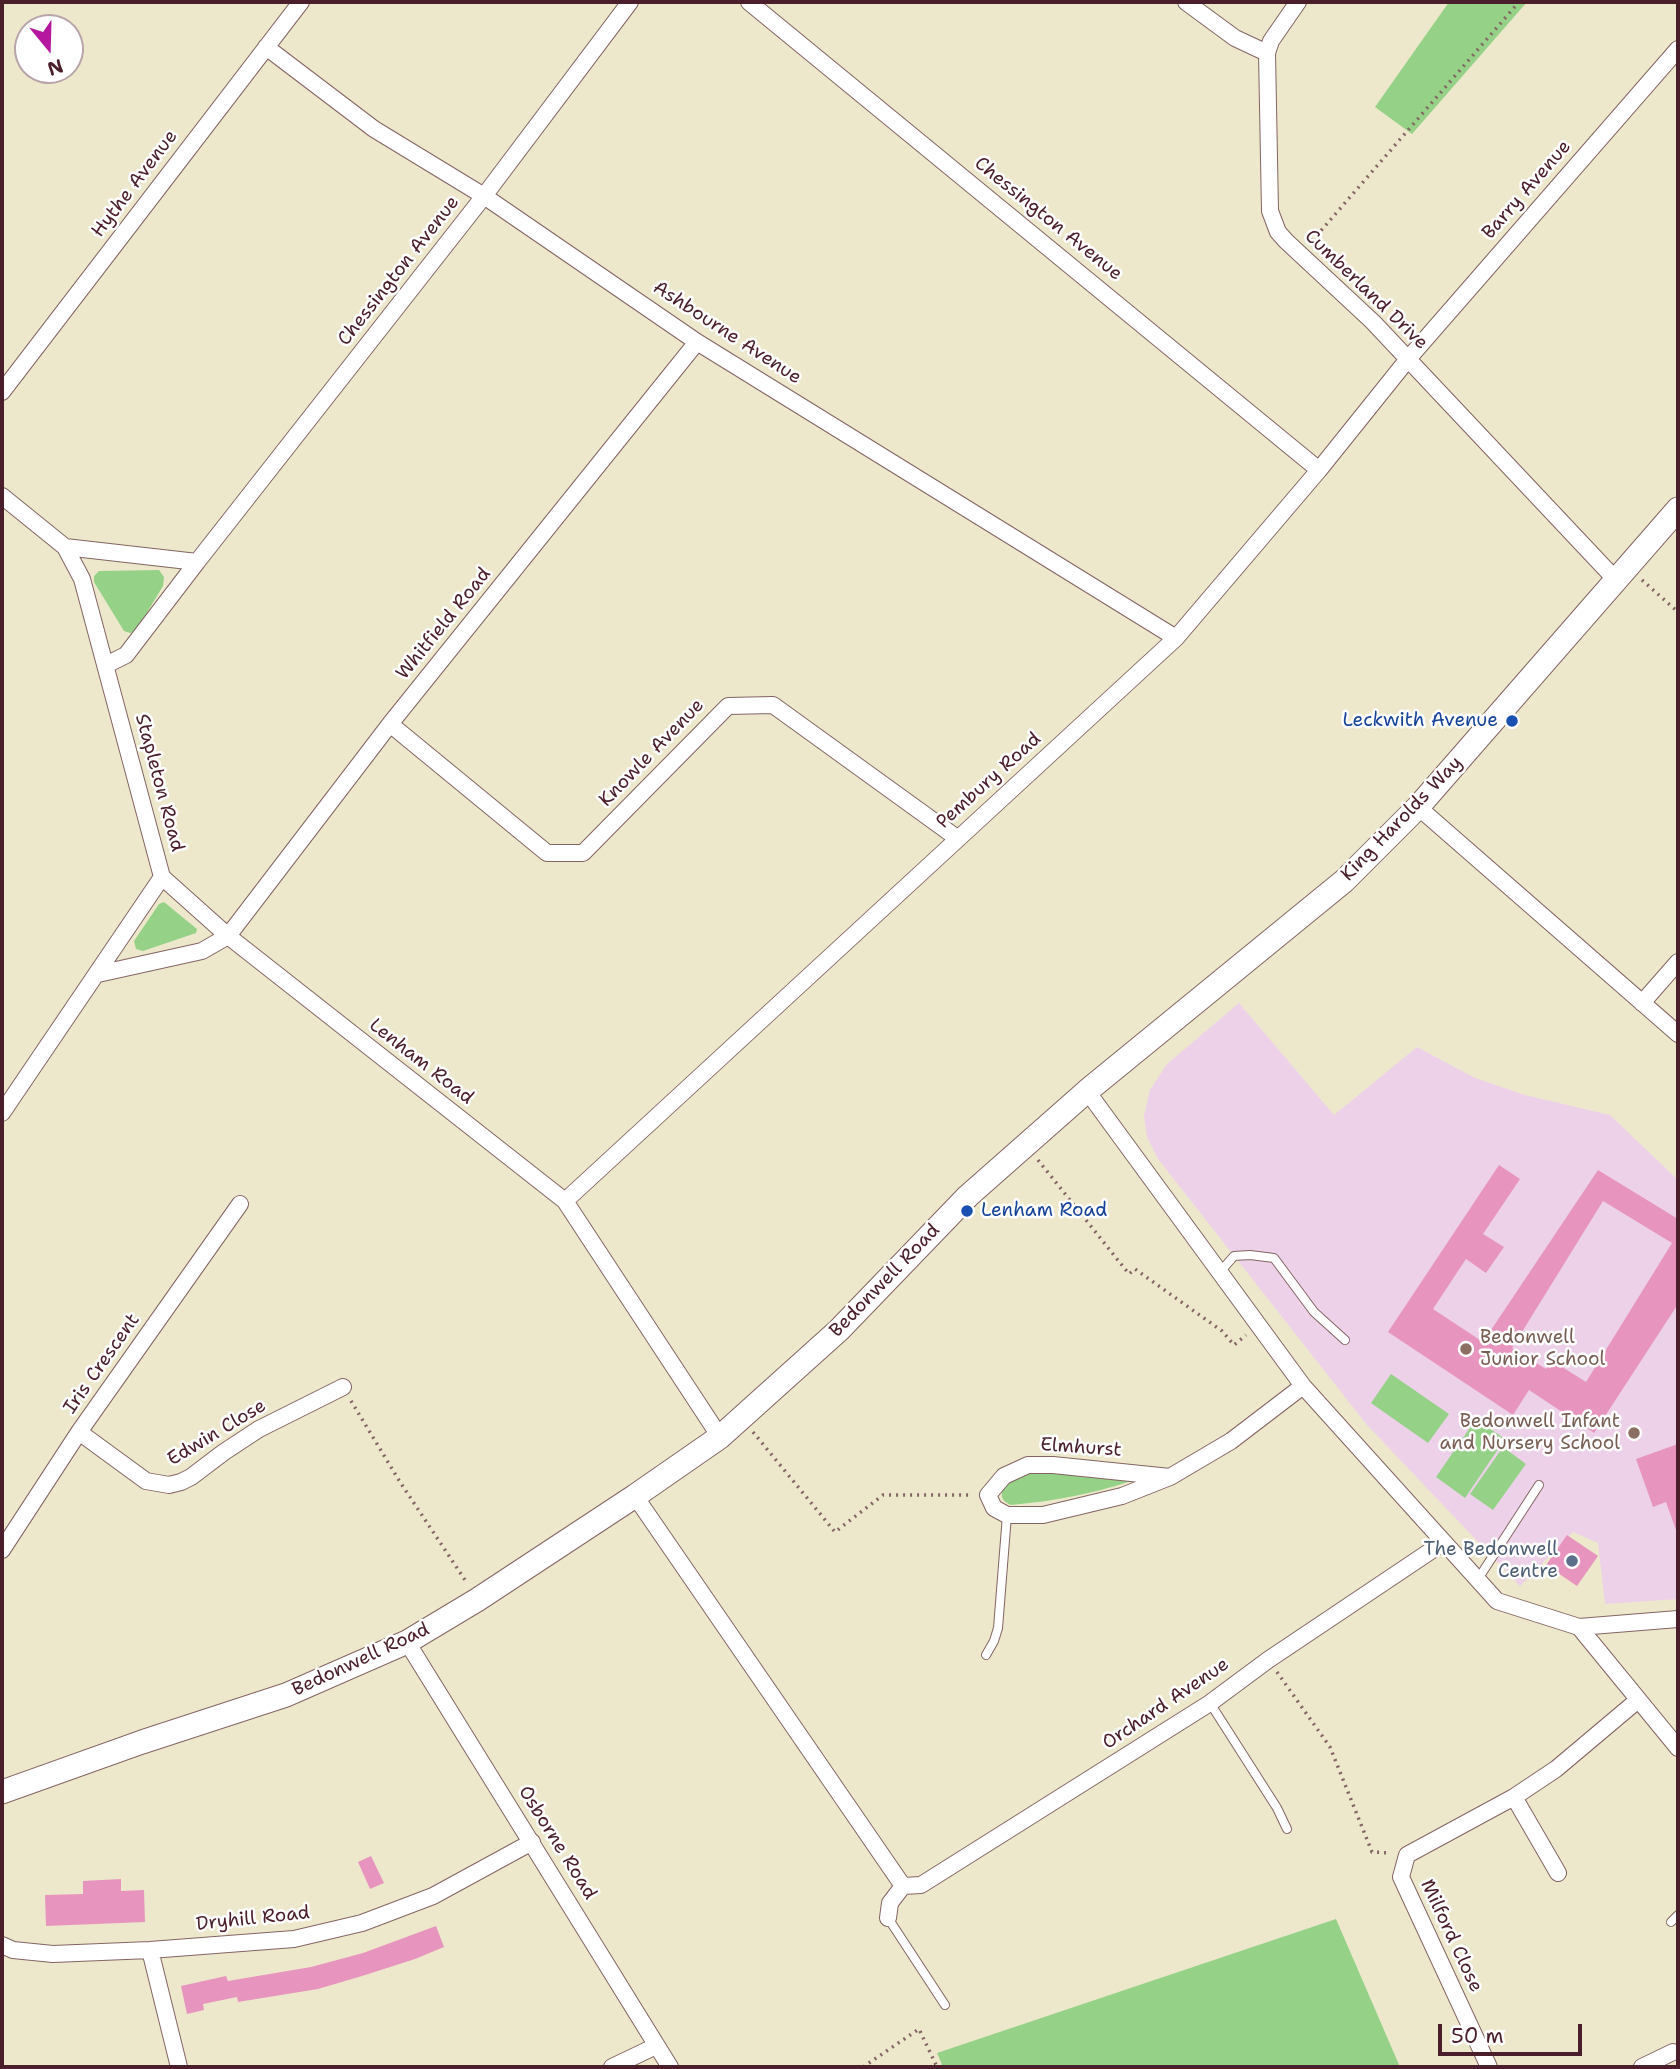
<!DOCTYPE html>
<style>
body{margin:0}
#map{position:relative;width:1680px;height:2069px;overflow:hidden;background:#ede8cc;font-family:"Shantell Sans",sans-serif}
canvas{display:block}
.frame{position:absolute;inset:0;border:4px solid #4a1f2b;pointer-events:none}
.north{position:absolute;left:14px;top:14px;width:70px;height:70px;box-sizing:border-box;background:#fff;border:2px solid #b7a5aa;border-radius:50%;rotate:161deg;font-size:19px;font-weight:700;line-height:28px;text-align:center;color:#4a1f2b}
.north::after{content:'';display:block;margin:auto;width:24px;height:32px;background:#b5179e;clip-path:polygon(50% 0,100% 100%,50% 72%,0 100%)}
.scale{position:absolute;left:1438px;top:2024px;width:144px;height:32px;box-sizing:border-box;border:4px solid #4a1f2b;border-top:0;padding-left:9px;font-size:21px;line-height:24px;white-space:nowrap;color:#4a1f2b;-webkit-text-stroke:5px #fff;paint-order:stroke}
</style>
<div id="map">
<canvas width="1680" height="2069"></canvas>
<div class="frame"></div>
<div class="north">N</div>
<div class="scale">50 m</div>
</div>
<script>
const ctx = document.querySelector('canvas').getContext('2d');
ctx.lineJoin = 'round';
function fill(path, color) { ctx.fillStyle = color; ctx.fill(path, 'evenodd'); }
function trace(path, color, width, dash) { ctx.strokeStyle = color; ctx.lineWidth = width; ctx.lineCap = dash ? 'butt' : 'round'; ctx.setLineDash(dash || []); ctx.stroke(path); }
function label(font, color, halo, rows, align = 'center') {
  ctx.font = font + ' "Shantell Sans",sans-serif'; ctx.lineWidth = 5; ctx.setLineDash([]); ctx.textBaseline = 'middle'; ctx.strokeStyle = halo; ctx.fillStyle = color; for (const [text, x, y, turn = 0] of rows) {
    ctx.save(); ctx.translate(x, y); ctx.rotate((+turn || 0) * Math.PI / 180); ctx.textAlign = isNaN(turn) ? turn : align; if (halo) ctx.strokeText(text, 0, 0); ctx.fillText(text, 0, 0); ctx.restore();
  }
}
fill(new Path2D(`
 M1239,1003l95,112 83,-68 58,31 50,17 85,20 68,65v419l-73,5 -7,-61 -25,-11 -53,54 -153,-161 -209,-266 -11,-22 -3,-21 6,-26 17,-26z`), '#edd1e9');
fill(new Path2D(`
 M1449,2h78l-115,132 -37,-27z
 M159,570l5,7 -1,9 -27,45 -6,2 -6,-2 -30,-49v-6l5,-5z
 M164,902l33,27 -1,4 -53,18 -7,-2 -2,-8 25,-37z
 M1391,1374l58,40 -21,29 -57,-40z
 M1476,1419l29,20 -40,59 -29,-21z
 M1503,1447l23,17 -33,46 -23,-16z
 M1050,1470l84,10c-41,14 -80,21 -123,25 -6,-3 -10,-5 -9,-12 3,-19 34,-21 48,-23z
 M1336,1919l64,148h-457l-6,-14z`), '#95d287');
fill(new Path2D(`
 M1499,1165l21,14 -37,55 21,13 -18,26 -20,-14 -33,50 50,33 115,-172 80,49v85l-84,129 -65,-43 -16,25 -125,-83zM1603,1201l69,42 -86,139 -35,-22 -5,9 -34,-21z
 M1678,1444v85l-2,1 -10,-28 -13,5 -17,-48z
 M1567,1535l31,21 -21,30 -31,-21z
 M371,1856l13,27 -14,6 -12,-27z
 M121,1879v12l23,-1 1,32 -99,4 -1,-31 38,-1v-13z
 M436,1926l8,21 -29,12 -53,17 -44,13 -80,13 -1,-5 -34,7 1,6 -17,4 -6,-28 45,-10 2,5 83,-14 52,-14z`), '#e795be');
const lane = new Path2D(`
 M1220,1272l14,-16 16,-1 24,3 40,54 31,28
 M1478,1579l61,-94
 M986,1655l8,-14 4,-13 9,-113
 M1210,1703l67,105 10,21
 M888,1918l57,87
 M1671,1922l7,-7`);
const street = new Path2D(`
 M749,2l570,468
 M1186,2l49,36 32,15 3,158 8,21 8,9 87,81 243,258
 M266,47l108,82 110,67 213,146 479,296
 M1267,53l4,-12 27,-39
 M2,392l299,-390
 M2,496l63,51 17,32 80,298 -160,236
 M65,547l132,15 287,-366 146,-194
 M106,665l20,-10 71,-93
 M390,724l157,129h36l145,-147 45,-1 184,133
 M1418,807l260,227
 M162,877l66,59 337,265 155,236
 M98,974l104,-23 26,-15 162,-212 307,-382
 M1642,1003l36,-41
 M1087,1091l216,295 194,215 82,26 99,-8
 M565,1201l611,-563 143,-168 89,-111 270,-310
 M79,1432l67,49 23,4 12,-3 10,-5 33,-25 35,-23 84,-42
 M1170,1477l-48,19 -79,19h-36l-13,-7 -6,-13 16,-19 24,-11h25l117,12 61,-36 72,-55
 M635,1496l268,390
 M2,1550l77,-118 161,-228
 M1579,1627l99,121
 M407,1642l263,425
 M1514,1797l44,76
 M888,1918l2,-15 13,-17 18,-1 289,-182 58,-43 176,-118
 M2,1945l11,5 40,4 97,-4 144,-11 68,-16 71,-27 99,-54
 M150,1950l29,117
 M612,2067l44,-21
 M1489,2067l-88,-190 6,-22 107,-58 42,-28 82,-69
 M1642,2067l31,-15`);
const secondary = new Path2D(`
 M2,1792l140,-50 144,-47 121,-53 70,-42 158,-104 85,-59 119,-107 129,-134 119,-105 257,-210 74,-74 260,-298`);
trace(lane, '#836563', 10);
trace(street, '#836563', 18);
trace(secondary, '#836563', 25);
trace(new Path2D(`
 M1312,241l207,-239
 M1642,580l36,32
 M1038,1160l91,114 6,-5 87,62 12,14 12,-10
 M351,1401l49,81 67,101
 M753,1432l82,100 48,-37h89
 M1277,1672l53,75 42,105 19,1
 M863,2067l56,-38 18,38`), '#836563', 3.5, [2, 5]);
trace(lane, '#fff', 8);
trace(street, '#fff', 16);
trace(secondary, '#fff', 23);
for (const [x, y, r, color] of [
 [1512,721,7,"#1a4fb4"],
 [967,1211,7,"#1a4fb4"],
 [1466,1349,7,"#8d6e63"],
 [1634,1433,7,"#8d6e63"],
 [1572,1561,7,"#5c6f8a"]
]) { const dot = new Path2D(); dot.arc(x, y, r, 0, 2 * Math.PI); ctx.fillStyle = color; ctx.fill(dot); trace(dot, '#fff', 2.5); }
label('19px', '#4a1f2b', '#fff', [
 ["Hythe Avenue",135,184,-53],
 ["Barry Avenue",1527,190,-49],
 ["Chessington Avenue",1048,219,39],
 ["Chessington Avenue",399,271,-52],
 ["Cumberland Drive",1366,290,44],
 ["Ashbourne Avenue",727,333,33],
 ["Whitfield Road",444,624,-51],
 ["Knowle Avenue",652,753,-46],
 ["Pembury Road",989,781,-42],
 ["Stapleton Road",159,783,75],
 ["King Harolds Way",1402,819,-46],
 ["Lenham Road",421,1062,38],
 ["Bedonwell Road",885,1281,-46],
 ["Iris Crescent",102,1364,-55],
 ["Edwin Close",217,1433,-31],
 ["Elmhurst",1081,1448,4],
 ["Bedonwell Road",361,1660,-25],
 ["Orchard Avenue",1166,1704,-34],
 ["Osborne Road",557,1843,58],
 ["Dryhill Road",253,1919,-6],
 ["Milford Close",1451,1936,65]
]);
label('19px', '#164399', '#fff', [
 ["Leckwith Avenue",1498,721],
 ["Lenham Road",981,1211,"left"]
], 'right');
label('19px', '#785e54', '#fff', [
 ["Bedonwell",1480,1338],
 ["Junior School",1480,1360],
 ["Bedonwell Infant",1620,1422,"right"],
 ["and Nursery School",1620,1444,"right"]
], 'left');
label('19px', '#4e5e75', '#fff', [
 ["The Bedonwell",1558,1550],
 ["Centre",1558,1572]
], 'right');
</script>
